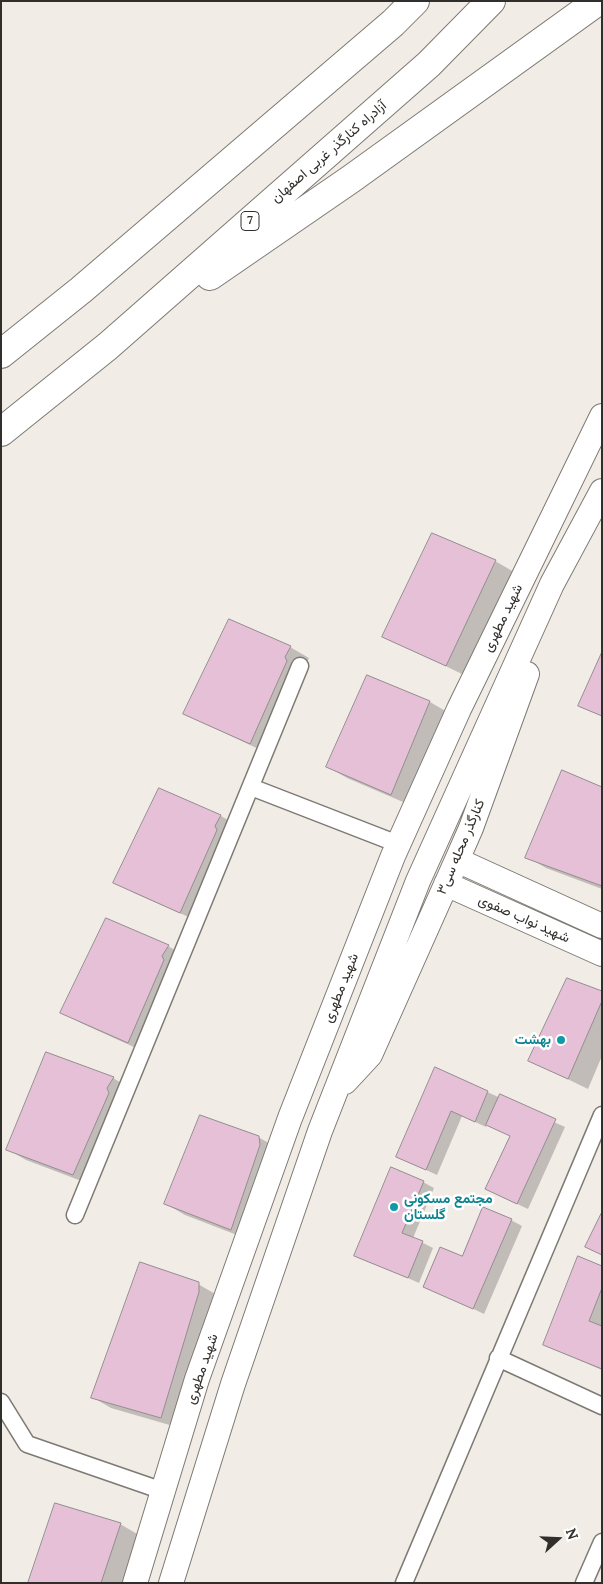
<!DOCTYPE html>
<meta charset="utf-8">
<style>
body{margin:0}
#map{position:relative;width:603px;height:1584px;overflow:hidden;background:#f2ece6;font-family:Lora,serif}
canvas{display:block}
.frame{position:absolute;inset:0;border:2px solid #312f2c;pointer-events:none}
.north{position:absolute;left:533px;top:1514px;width:50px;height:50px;-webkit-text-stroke:4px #fff;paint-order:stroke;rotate:70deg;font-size:14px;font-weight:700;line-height:20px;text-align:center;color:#312f2c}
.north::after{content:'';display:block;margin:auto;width:18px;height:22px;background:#312f2c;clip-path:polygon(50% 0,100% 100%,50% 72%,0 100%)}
</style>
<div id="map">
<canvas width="603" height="1584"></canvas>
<div class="frame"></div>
<div class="north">N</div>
</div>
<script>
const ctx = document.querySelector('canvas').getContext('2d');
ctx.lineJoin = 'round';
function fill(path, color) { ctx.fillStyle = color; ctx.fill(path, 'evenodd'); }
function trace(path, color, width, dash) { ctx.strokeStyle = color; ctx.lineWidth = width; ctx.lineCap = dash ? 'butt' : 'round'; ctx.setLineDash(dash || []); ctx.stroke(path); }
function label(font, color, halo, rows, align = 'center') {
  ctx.font = font + ' Lora,Vazirmatn,serif'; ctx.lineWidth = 5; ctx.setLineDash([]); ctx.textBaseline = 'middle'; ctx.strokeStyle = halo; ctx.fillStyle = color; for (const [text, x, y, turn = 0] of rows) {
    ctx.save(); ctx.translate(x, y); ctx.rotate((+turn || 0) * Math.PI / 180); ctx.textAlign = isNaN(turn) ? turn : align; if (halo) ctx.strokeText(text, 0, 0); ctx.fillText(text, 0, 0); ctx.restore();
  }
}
fill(new Path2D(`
 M495,561l19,11 -48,104 -82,-40z
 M290,647l19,11 -40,96 -84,-40z
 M368,676l62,26 19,11 -39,92 -63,-27 -19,-11z
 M602,788v101l-56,-21 -19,-11z
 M160,789l61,27 19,11 -40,95 -66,-29 -19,-11z
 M168,946l19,11 -40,96 -66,-30 -19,-11z
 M602,993v63l-14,33 -58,-28z
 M436,1069l129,58 -37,82 -30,-14 13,-59 -24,-12 -1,3 -24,-11 -25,59 -39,-18z
 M113,1078l19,11 -40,96 -66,-25 -19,-11z
 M258,1137l20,11 -28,92 -65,-25 -19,-11z
 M423,1182l11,6 -21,50 20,10 -14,35 -63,-28z
 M511,1220l11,6 -38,88 -59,-28z
 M602,1267v103l-58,-25z
 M198,1284l19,11 -37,133 -69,-20 -19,-11z
 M120,1524l19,11 -16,48h-93z`), '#0003');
const building = new Path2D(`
 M432,533l64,27 -50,106 -64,-29z
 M229,619l62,27 -6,11 2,4 -37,83 -67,-30z
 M602,652v64l-24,-10z
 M367,675l63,26 -39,94 -65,-28z
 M562,770l40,17v99l-77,-28z
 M159,788l62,27 -6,11 2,4 -37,83 -67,-30z
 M106,918l63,27 -7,11 2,4 -36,83 -68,-30z
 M567,978l35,13v10l-34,78 -40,-18z
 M46,1052l68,25 -7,11 2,5 -36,82 -67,-25z
 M435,1067l53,24 -13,31 -24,-11 -25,59 -30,-13z
 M500,1094l56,25 -39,85 -32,-15 25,-53 -24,-11z
 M200,1115l59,21 1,9 -29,85 -67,-26z
 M391,1167l33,14 -22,52 21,8 -15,37 -54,-22z
 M483,1207l29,12 -39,90 -50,-22 17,-40 22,9z
 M602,1212v43l-17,-8z
 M578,1256l24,10v22l-13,33 13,5v43l-59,-24z
 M140,1262l59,20v10l-38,126 -70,-20z
 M55,1503l66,20 -20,60h-73z`);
fill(building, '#e5c0d6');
trace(building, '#938c90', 1);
const street = new Path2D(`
 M251,787l147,57
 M75,1215l225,-549
 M498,1358l104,48
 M1,1402l26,42 136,47
 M404,1583l198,-468
 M584,1583l18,-41`);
const secondary = new Path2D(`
 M457,860l145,66
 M446,884l156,70
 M345,1082l25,-27 87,-195 14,-32 56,-154
 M135,1583l62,-204 93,-261 103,-262 66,-147 143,-293
 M171,1583l62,-199 87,-253 98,-250 134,-297 50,-93`);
const highway = new Path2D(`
 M210,276l141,-97 247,-178
 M1,354l80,-64 312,-267 22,-22
 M1,432l107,-86 321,-282 62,-63`);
trace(street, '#7d7973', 19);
trace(secondary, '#7d7973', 26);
trace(highway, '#7d7973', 30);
trace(street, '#fff', 16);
trace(secondary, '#fff', 24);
trace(highway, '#fff', 28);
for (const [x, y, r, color] of [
 [561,1040,5,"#0f9aa8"],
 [394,1207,5,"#0f9aa8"]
]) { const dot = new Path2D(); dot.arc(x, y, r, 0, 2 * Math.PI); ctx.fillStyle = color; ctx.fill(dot); trace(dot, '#fff', 2); }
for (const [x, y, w] of [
 [250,221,18]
]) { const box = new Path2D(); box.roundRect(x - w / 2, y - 9.5, w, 19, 4); ctx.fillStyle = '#fff'; ctx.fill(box); trace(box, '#312f2c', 1); }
label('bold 12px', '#312f2c', null, [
 ["7",250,221]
]);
label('14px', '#312f2c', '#fff', [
 ["آزادراه کنارگذر غربی اصفهان",329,152,-41],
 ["شهید مطهری",503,618,-64],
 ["کنارگذر محله سی۳",461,847,-67],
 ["شهید نواب صفوی",524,919,24],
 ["شهید مطهری",341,988,-68],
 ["شهید مطهری",202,1369,-71]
]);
label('bold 14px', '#0d838f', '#fff', [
 ["بهشت",551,1040],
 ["مجتمع مسکونی",404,1199,"left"],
 ["گلستان",404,1215,"left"]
], 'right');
</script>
